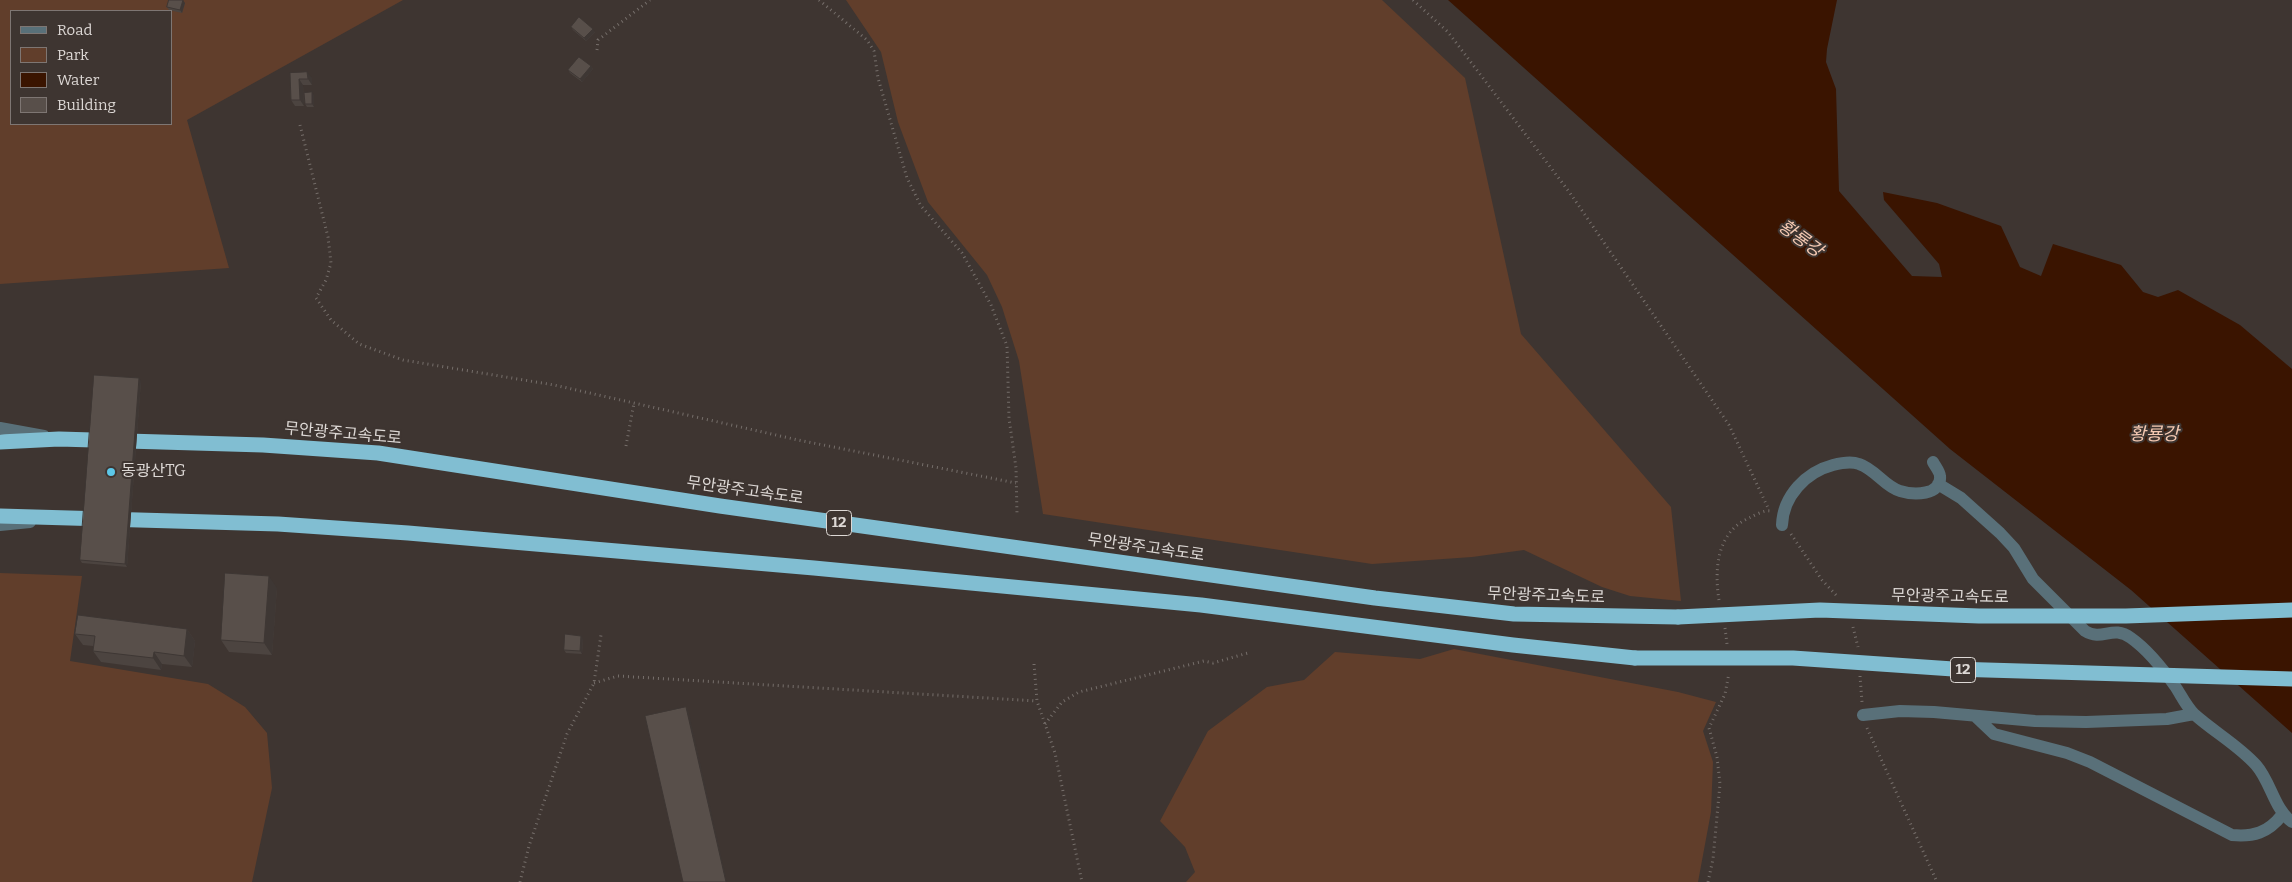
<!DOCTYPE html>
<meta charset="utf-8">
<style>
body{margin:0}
#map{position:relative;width:2292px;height:882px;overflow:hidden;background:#3e3531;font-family:Bitter,serif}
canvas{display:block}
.legend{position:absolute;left:10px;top:10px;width:162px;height:115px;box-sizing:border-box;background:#3e3531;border:1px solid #7e7673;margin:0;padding:6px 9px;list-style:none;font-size:15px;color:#ddd8d5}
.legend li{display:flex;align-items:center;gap:10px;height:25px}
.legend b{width:25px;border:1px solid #7e7673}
</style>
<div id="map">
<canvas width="2292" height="882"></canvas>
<ul class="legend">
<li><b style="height:6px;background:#597079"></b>Road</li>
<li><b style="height:14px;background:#613e2b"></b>Park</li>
<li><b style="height:14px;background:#3a1400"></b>Water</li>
<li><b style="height:14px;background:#584f4a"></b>Building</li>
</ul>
</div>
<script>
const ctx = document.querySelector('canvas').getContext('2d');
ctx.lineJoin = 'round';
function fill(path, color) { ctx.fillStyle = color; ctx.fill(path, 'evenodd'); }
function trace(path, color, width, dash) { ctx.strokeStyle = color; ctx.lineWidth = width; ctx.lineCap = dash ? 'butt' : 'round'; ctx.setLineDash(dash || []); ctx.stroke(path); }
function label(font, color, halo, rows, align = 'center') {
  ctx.font = font + ' Bitter,"Noto Sans KR",serif'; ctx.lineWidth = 4; ctx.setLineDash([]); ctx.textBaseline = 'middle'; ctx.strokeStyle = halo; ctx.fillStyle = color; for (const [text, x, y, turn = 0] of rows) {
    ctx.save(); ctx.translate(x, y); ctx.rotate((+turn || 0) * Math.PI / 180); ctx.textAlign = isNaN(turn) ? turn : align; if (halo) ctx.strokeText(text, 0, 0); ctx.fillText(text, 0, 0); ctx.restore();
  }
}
fill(new Path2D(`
 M0,0h403l-216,120 42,148 -229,16zM11,11h160v113h-160z
 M846,0h536l83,78 56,256 150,173 10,94 -51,-5 -28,-9 -78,-37 -52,7 -100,7 -329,-50 -24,-153 -17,-54 -15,-32 -59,-73 -30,-80 -17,-70z
 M0,573l82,3 -12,85 138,23 37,23 22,26 5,55 -20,94h-252z
 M1454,649l224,43 38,10 -13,29 10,31 -2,50 -13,70h-512l9,-10 -10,-25 -25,-26 48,-90 59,-44 37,-7 31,-28 85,7z`), '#613e2b');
fill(new Path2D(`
 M1448,0h389l-10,49 -1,13 10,27 3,102 73,85 30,1 -3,-13 -55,-64 -1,-8 54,11 64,23 19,41 21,9 12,-32 68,21 22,27 15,5 20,-7 62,35 52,44v364l-161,-143 -181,-141z`), '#3a1400');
trace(new Path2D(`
 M819,0l48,40 7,11 4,27 29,100 14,28 41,47 29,52 16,41 2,72 7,50 1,46
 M1413,0l35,32 122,161 159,232 40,85
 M597,50l1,-10 52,-40
 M300,125l28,112 3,26 -5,17 -10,18 15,22 28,24 44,16 151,25 244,55 218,43
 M626,446l8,-43
 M1791,534l31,46 14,15
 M1719,600c-5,-31 -2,-68 30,-82 6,-3 15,-8 21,-7
 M1853,627l5,20
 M1725,628l2,16
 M1034,664l3,37 18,52 27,129
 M1860,676l2,26
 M594,683l24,-7 419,25
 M1045,724l17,-22 17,-10 125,-31 9,2 35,-10
 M1867,728l70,154
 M520,882l9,-36 38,-112 27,-51 7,-48
 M1708,882l5,-23 7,-75 -3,-27 -8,-29 16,-34 4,-21`), '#766f6b', 3, [1, 4]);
trace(new Path2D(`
 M0,428l44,8
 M1938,484l23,14 39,35 14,15 19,31 52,52c18,11 27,-7 46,7 17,12 32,31 44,48 6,9 11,20 19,28 20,18 44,31 62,51 15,17 18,44 36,57
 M0,525l30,-3
 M1782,525c1,-29 24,-53 51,-60 8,-2 18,-4 26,-1 16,5 26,23 41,27 13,4 42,5 40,-15 0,-4 -5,-10 -7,-14
 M1863,715l37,-4 34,1 101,9 51,1 81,-3 27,-5
 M1975,716l19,18 73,19 23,9 142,73c21,2 36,-2 50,-20`), '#597079', 12);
trace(new Path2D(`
 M0,442l59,-3 204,6 115,8 342,53 655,92 139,16 164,3
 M0,516l278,8 130,9 406,35 387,37 312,40 122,13`), '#81bed2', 15);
trace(new Path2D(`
 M1678,617l142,-7 159,6h147l166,-6
 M1635,658h158l160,11 339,10`), '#81bed2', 15);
fill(new Path2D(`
 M185,3l-3,10 -13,-3 -2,-3z
 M571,27l24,5 -9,9 -13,-11z
 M591,66l2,3 -11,13 -12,-9 -2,-3z
 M290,73l22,5v7h-9l1,21h-9l-4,-6z
 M314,95v12h-7l-2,-3z
 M141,381l-14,186 -45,-4 -2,-3z
 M277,588l-5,67 -43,-3 -8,-12z
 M187,629l8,12 -3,26 -30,-3 -1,6 -60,-8 -8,-11v-5l-10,-1 -8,-11z
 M583,638l-1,16 -16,-1 -2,-3z`), '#4c4440');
fill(new Path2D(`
 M183,0l2,3 -3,10 -2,-3z
 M593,29l2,3 -9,9 -2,-3z
 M591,66l2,3 -11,13 -2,-3z
 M307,72l5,6v7l-4,-6z
 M299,79l4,6 1,21 -4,-6z
 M312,92l2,3v12l-2,-3z
 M139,378l2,3 -14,186 -2,-3z
 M269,576l8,12 -5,67 -8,-12z
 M187,629l8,12 -3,26 -8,-11z
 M581,636l2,2 -1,16 -2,-3z
 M154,652l8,12 -1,6 -8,-12z
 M686,707l2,2 39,173h-1z`), '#3e3734');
const building = new Path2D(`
 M169,0h14l-3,10 -13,-3z
 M579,17l14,12 -9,9 -13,-11z
 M579,57l12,9 -11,13 -12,-9z
 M307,72l1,7h-9l1,21h-9l-1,-27z
 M312,92v12h-7l-1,-11z
 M94,375l45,3 -14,186 -45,-4z
 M225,573l44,3 -5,67 -43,-3z
 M78,615l109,14 -3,27 -30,-4 -1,6 -60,-7 2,-15 -20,-2z
 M565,634l16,2 -1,15 -16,-1z
 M686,707l40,175h-43l-38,-166z`);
fill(building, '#584f4a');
trace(building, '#3e3734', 1);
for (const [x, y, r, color] of [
 [111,472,5,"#5cc7e8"]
]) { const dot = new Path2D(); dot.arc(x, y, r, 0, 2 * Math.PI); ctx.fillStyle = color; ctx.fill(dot); trace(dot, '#3e3531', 2); }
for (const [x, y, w] of [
 [839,523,25],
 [1963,670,25]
]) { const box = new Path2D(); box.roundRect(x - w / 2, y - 12.5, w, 25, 4); ctx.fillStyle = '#3e3531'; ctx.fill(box); trace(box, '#ddd8d5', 1); }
label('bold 15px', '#ddd8d5', null, [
 ["12",839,523],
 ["12",1963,670]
]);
label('16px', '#ddd8d5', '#3e3531', [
 ["무안광주고속도로",343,434,5],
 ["무안광주고속도로",745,491,8],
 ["무안광주고속도로",1146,548,8],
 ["무안광주고속도로",1546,596,2],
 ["무안광주고속도로",1950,597,1]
]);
label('16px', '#ddd8d5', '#3e3531', [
 ["동광산TG",121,472]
], 'left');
label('italic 18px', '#f5c9b2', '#3e3531', [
 ["황룡강",1800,239,36],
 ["황룡강",2154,435]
]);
</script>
